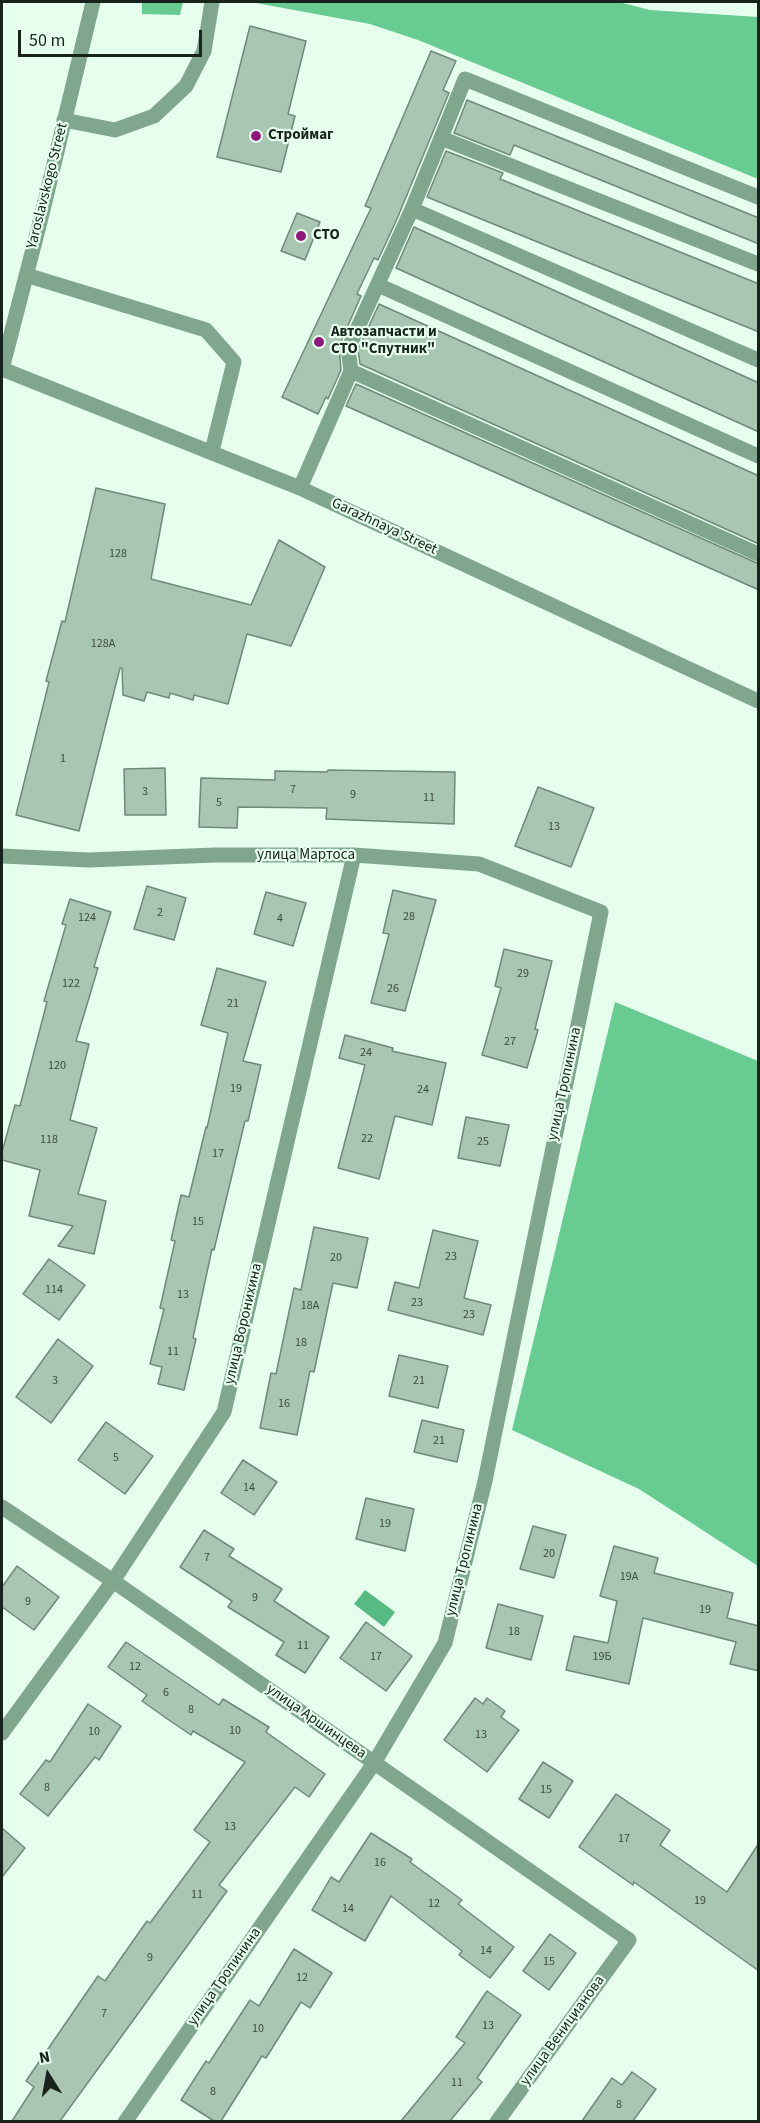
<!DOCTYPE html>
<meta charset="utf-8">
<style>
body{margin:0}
#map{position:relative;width:760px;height:2123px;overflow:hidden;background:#e6feee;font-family:"Source Sans 3",sans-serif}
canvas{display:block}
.frame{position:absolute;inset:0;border:3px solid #18231c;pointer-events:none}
.north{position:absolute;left:18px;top:2045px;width:60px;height:60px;-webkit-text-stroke:4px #e6feee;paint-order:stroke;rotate:349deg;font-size:16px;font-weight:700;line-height:24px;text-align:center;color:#18231c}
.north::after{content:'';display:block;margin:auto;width:21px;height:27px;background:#18231c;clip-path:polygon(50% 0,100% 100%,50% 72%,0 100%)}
.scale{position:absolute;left:18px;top:30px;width:184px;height:27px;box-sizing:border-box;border:3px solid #18231c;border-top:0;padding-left:8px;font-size:18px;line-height:21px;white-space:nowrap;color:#18231c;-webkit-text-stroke:4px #e6feee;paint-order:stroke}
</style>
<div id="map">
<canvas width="760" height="2123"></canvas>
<div class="frame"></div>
<div class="north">N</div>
<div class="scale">50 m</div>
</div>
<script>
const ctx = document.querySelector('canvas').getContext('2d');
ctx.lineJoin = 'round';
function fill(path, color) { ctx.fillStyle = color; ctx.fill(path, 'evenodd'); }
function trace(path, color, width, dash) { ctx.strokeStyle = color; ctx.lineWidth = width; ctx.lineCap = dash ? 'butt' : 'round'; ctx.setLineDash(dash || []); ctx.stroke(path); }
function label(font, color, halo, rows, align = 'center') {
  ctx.font = font + ' "Source Sans 3",sans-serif'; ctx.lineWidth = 4.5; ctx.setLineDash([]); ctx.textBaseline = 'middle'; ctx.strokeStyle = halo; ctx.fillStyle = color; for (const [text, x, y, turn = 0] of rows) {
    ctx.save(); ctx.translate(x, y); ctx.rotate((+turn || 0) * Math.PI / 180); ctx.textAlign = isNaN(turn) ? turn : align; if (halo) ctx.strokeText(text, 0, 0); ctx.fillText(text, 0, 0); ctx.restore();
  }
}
fill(new Path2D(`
 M142,2h41l-3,13 -38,-1z
 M255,2h364l31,8 108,7v162l-340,-139 -48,-16 -114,-21z
 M615,1002l143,59v505l-119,-77 -127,-59z`), '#68cb91');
fill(new Path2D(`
 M365,1590l30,22 -11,15 -30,-23z`), '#57ba82');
const building = new Path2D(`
 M250,26l56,15 -18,73 7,2 -14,56 -64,-15z
 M431,51l25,10 -13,29 6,3 -52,126 -19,41 -4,-2 -17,36 4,2 -22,50 2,24 -13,29 -2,-2 -8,17 -36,-17 89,-189 -6,-2z
 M467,100l292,118v26l-245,-99 -4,10 -56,-22z
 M446,151l57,22 -3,6 259,105v48l-332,-135z
 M297,213l23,9 -15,38 -24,-9z
 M414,227l345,156v49l-363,-164z
 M379,304l380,172v68l-399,-180 -2,-14z
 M356,384l403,180v26l-413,-184z
 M96,488l69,16 -14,75 100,26 28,-65 46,27 -34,79 -44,-12 -19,70 -34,-9 -1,5 -23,-7 -1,5 -22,-6 -3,9 -21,-6 -1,-27h-2l-41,163 -63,-16 33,-133 -3,-1 16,-60 3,1z
 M165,768l1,47h-41l-1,-46z
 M328,770l127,2 -1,52 -128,-5 1,-11 -89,-1 -1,21 -38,-1 2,-49 74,2v-9l52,1z
 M538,787l56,21 -23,59 -56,-21z
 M147,886l39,12 -12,42 -40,-11z
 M393,890l43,10 -31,111 -34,-8 18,-69 -6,-1z
 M266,892l40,11 -13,43 -39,-12z
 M70,899l41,13 -17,55 4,1 -22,73 13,3 -19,76 27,8 -19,66 28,7 -12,53 -36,-8 15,-20 -44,-10 11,-46 -38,-10v-8l13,-47 5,1 27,-104 -3,-1 22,-76 -4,-1z
 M504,949l48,12 -17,68 3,1 -11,38 -45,-13 19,-67 -6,-2z
 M217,968l49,14 -23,79 18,4 -13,56h-3l-31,129 -2,-1 -19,89 3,1 -12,51 -26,-6 4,-17 -12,-3 14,-55 -4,-1 15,-67 -4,-1 10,-45 8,2 17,-70 1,1 21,-95 -27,-8z
 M345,1035l48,13 -1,3 54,12 -14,62 -37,-9 -16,63 -41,-11 27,-103 -26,-7z
 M466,1117l43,8 -9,41 -42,-8z
 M314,1227l54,11 -11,50 -24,-5 -19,89 -4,-1 -13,64 -37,-7 11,-55 5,1 18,-86 7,2z
 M433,1230l45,11 -14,57 27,7 -8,30 -95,-25 7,-28 24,6z
 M49,1259l36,26 -26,35 -36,-26z
 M58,1339l35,27 -42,57 -35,-26z
 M399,1355l49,11 -10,42 -49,-12z
 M422,1420l42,10 -7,32 -43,-10z
 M106,1422l47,34 -28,38 -47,-34z
 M243,1460l34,22 -23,33 -33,-22z
 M366,1498l48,11 -9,42 -49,-12z
 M533,1526l33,9 -12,43 -34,-9z
 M204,1530l30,19 -5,7 53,33 -8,12 55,36 -24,36 -29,-18 8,-13 -56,-35 4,-6 -52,-34z
 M614,1546l44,12 -4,15 79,20 -6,25 32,8v45l-29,-7 6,-22 -93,-24 -14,66 -63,-14 8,-34 34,7 9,-42 -17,-5z
 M17,1566l42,31 -25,33 -32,-23v-20z
 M498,1604l45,12 -12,44 -45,-12z
 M366,1622l46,34 -26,35 -46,-33z
 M126,1642l93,63 4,-6 46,28 -3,5 59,42 -16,23 -14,-10 -76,98 8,6 -167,230h-48l22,-34 -8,-6 72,-105 7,5 42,-60 3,2 60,-81 -16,-12 51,-68 -52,-31 -2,4 -25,-17 -24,-17 5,-6 -39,-28z
 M475,1698l8,6 4,-6 18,13 -4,6 18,13 -32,42 -43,-32z
 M88,1704l33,22 -22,34 -4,-3 -47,59 -28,-22 26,-34 4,2z
 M543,1762l30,19 -24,37 -30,-19z
 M616,1794l54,36 -10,15 67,47 32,-49v128l-125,-89 -1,3 -54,-38z
 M2,1828l23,20 -23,29z
 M371,1833l41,26 -2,3 52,38 -4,4 56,43 -24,31 -31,-23 3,-4 -71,-55 -26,45 -53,-31 19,-33 8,5z
 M550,1934l26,19 -27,37 -26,-19z
 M294,1949l38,24 -22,35 -9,-6 -35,56 -4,-2 -41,65h-7l-33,-21 25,-39 3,2 41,-63 9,6z
 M487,1991l34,24 -44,63 5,4 -32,39h-49l64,-78 -9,-6z
 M632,2072l24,17 -23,32h-51l30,-43 10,7z`);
fill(building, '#a9c6b2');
trace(building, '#6e8a78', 1.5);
trace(new Path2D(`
 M64,120l51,10 39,-14 32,-30 18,-35 8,-49
 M441,138l317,126
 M412,209l346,151
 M26,275l180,55 28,32 -22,89
 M378,285l380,171
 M2,369l298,119 458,213
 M2,369l39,-151 52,-216
 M351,371l407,183
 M300,488l51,-117 -3,-22 64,-140 53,-130 293,118
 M2,856l87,4 126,-5h139l125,9 122,48 -116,569 -40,162 -71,120 -249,359
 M2,1507l111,74 516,359 -132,182
 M2,1733l111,-152 111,-169 130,-557`), '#80a78e', 15);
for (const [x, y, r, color] of [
 [256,136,6,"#8e197a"],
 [301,236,6,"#8e197a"],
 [319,342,6,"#8e197a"]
]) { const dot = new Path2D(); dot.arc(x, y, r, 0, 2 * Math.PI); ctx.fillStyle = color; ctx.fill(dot); trace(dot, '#e6feee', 2); }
label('12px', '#3c4c42', null, [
 ["128",118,554],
 ["128А",103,644],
 ["1",63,759],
 ["7",293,790],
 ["3",145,792],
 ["9",353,795],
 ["11",429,798],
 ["5",219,803],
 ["13",554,827],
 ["2",160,913],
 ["28",409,917],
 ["124",87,918],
 ["4",280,919],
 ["29",523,974],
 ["122",71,984],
 ["26",393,989],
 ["21",233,1004],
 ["27",510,1042],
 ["24",366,1053],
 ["120",57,1066],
 ["19",236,1089],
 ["24",423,1090],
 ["22",367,1139],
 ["118",49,1140],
 ["25",483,1142],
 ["17",218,1154],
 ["15",198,1222],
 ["23",451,1257],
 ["20",336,1258],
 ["114",54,1290],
 ["13",183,1295],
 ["23",417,1303],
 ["18А",310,1306],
 ["23",469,1315],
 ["18",301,1343],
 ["11",173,1352],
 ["3",55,1381],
 ["21",419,1381],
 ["16",284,1404],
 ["21",439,1441],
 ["5",116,1458],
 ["14",249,1488],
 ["19",385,1524],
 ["20",549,1554],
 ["7",207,1558],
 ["19А",629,1577],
 ["9",255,1598],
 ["9",28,1602],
 ["19",705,1610],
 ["18",514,1632],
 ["11",303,1646],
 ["17",376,1657],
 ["19Б",602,1657],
 ["12",135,1667],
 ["6",166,1693],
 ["8",191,1710],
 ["10",235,1731],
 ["10",94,1732],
 ["13",481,1735],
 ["8",47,1788],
 ["15",546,1790],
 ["13",230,1827],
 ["17",624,1839],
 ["16",380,1863],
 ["11",197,1895],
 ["19",700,1901],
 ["12",434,1904],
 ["14",348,1909],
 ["14",486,1951],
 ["9",150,1958],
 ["15",549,1962],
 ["12",302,1978],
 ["7",104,2014],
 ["13",488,2026],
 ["10",258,2029],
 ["11",457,2083],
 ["8",213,2092],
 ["8",619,2105]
]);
label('bold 15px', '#18231c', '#e6feee', [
 ["Строймаг",268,136],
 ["СТО",313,236],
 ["Автозапчасти и",331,333],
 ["СТО \"Спутник\"",331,350]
], 'left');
label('15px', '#18231c', '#e6feee', [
 ["Yaroslavskogo Street",48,186,-76],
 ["Garazhnaya Street",384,527,25],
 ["улица Мартоса",306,856],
 ["улица Тропинина",565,1084,-78],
 ["улица Воронихина",244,1324,-77],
 ["улица Тропинина",465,1560,-76],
 ["улица Аршинцева",316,1722,35],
 ["улица Тропинина",225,1977,-55],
 ["улица Веницианова",563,2031,-54]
]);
</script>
